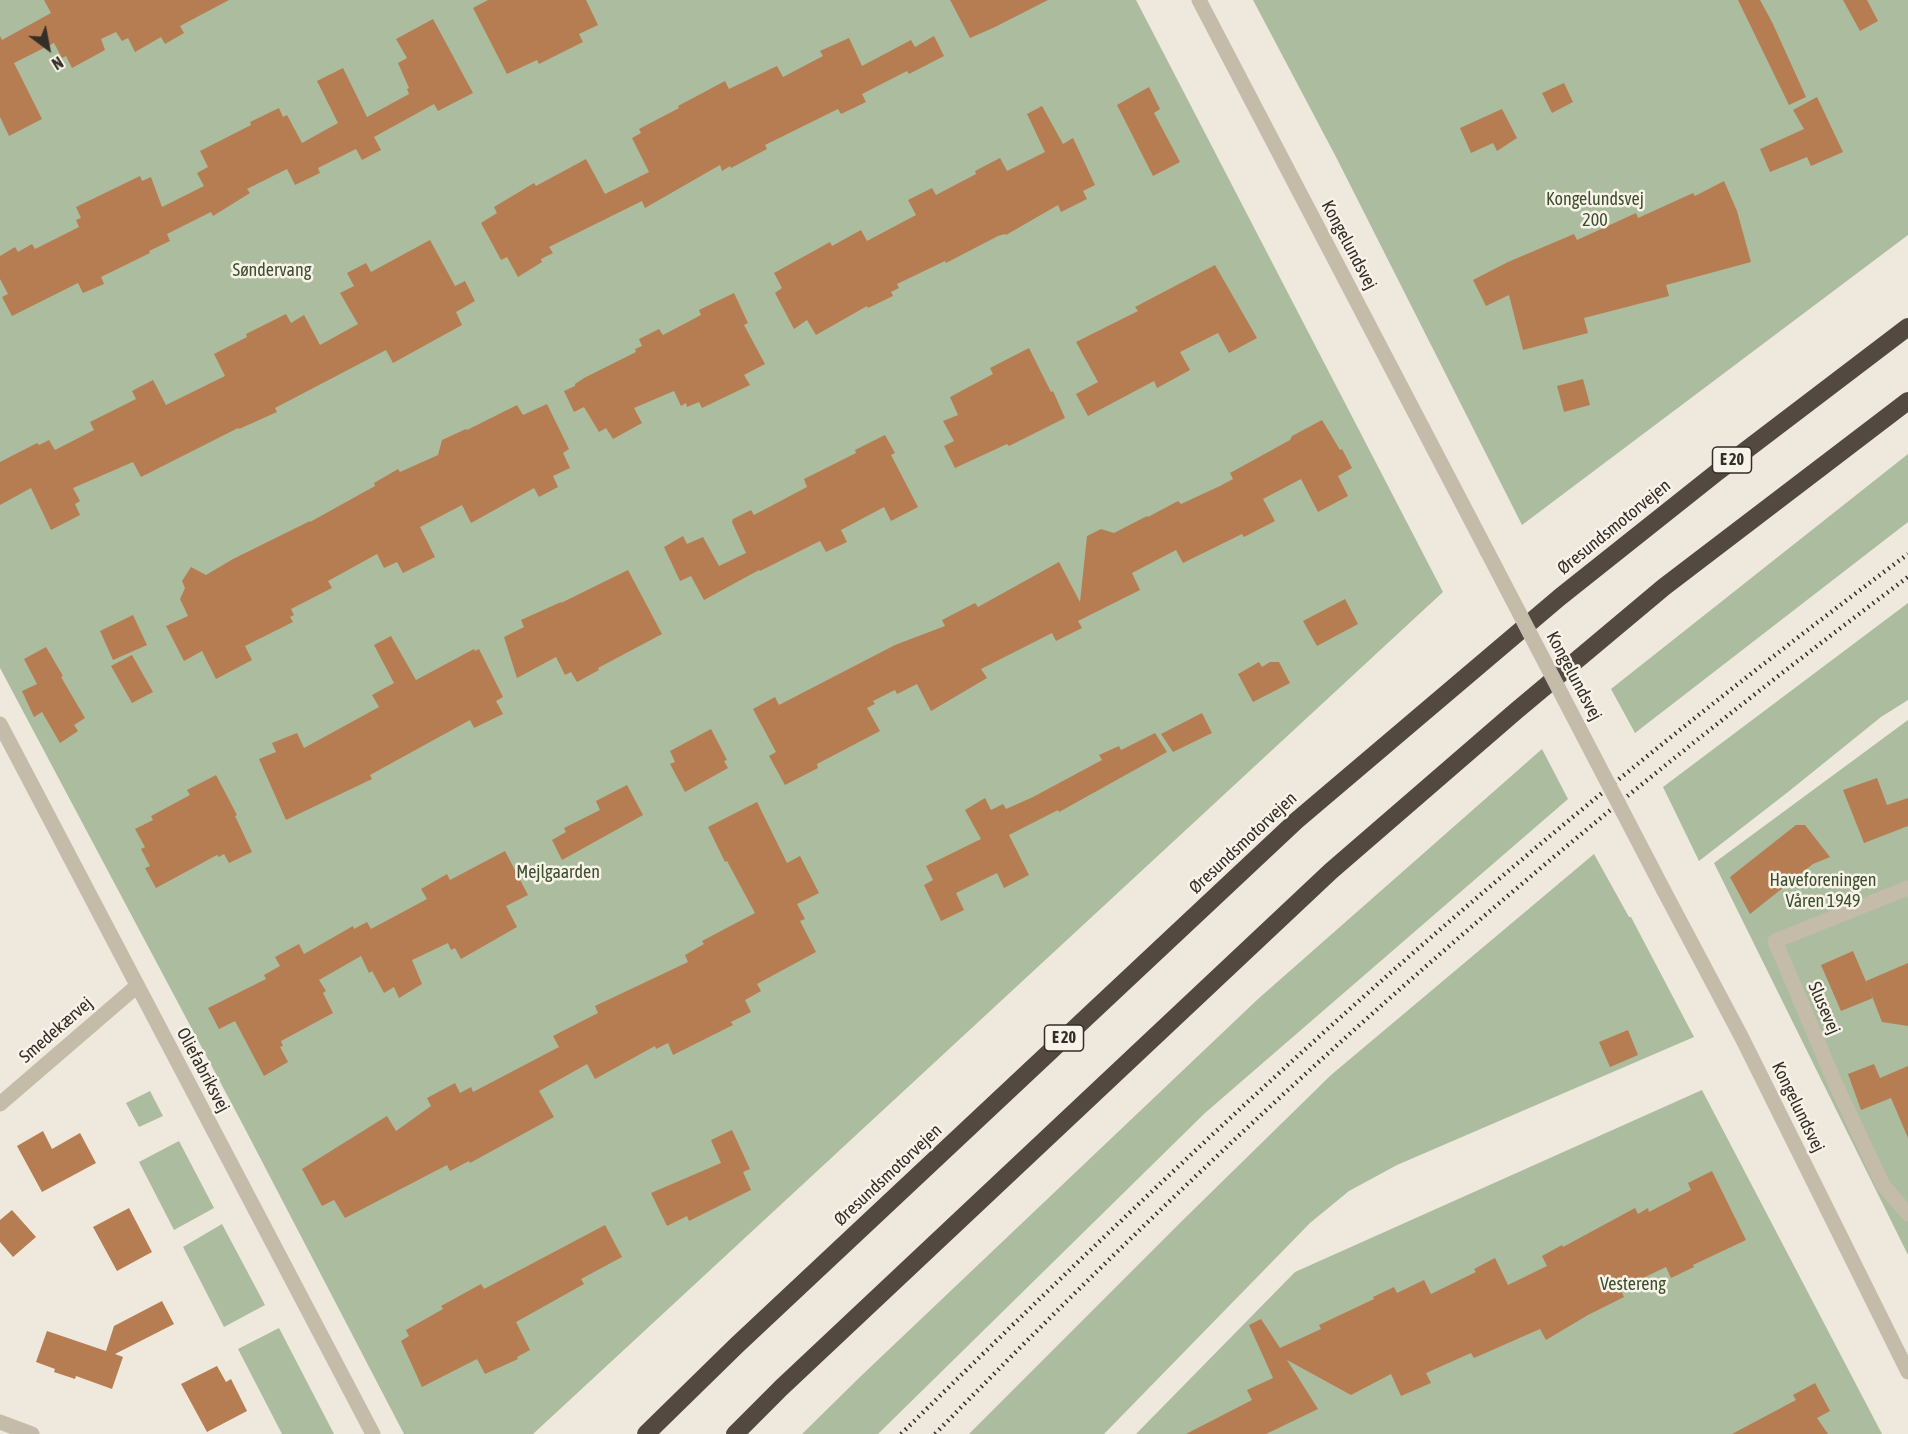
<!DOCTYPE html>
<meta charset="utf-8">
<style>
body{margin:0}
#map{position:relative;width:1908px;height:1434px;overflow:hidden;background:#eee9dc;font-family:"Asap Condensed",sans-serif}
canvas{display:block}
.north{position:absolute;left:18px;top:18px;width:60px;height:60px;-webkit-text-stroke:4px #f7f3e8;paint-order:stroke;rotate:148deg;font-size:16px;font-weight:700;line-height:24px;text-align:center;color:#332e28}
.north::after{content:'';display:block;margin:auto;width:21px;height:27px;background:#332e28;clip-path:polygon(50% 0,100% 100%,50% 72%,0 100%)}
</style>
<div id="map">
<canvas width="1908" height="1434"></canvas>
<div class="north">N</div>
</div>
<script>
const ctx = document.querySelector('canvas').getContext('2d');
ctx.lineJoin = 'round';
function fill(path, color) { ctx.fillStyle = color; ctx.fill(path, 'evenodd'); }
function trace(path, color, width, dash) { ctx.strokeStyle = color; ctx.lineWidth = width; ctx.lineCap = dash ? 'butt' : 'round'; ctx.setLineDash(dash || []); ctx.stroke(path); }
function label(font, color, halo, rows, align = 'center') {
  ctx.font = font + ' "Asap Condensed",sans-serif'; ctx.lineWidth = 5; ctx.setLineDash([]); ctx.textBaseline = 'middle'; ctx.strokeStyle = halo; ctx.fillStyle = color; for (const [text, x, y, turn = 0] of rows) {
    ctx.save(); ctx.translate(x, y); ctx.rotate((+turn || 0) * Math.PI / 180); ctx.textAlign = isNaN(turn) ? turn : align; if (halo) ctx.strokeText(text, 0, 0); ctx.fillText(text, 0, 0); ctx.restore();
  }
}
fill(new Path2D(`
 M0,0h1136l307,592 -910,842h-129l-161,-309 -243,-457z
 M1253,0h655v235l-386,290 -186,-368z
 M1908,454v68l-273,211 -24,-44z
 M1908,603v97l-27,17 -93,75 -89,69 -36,-74z
 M1908,720v535l-194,-392z
 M1542,749l26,50 -363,314 -327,321h-76l59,-58 397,-377z
 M1594,854l35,63h2l63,120 -297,128 -48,26 -39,32 -206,211h-135l217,-217 145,-142z
 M1702,1090l180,344h-746l159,-162z
 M150,1091l13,25 -24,11 -13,-24z
 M179,1141l35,67 -40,22 -35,-68z
 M222,1224l43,81 -41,22 -41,-80z
 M279,1328l55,106h-52l-44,-85z`), '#acbc9e');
fill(new Path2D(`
 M44,0h185l-49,26 4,7 -19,11 -4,-7 -26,15 -7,-14 -6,3 -6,-9 -15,7 4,11 -33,18 -6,-12 -4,2 -8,-15 -40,20 28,56 -33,17 -9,-19v-81l2,4 49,-27z
 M488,0h98l12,25 -19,9 4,8 -44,22 -2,-4 -30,14 -34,-66z
 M950,0h98l-53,27 -25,11z
 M1738,0h22l12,22 34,75 -17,8z
 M1843,0h24l11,21 -18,10z
 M433,19l40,74 -35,18 -4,-7 -60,33 7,13 -19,10 -6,-11 -38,19 2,5 -25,12 -8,-16 -40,20 3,4 -37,23 -2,-4 -44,22 3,7 -21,10 1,2 -49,24 3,7 -21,9 -5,-10 -66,33 -10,-19 6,-3 -8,-15v-23l15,-9 3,5 14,-8 3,5 44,-22 -3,-7 5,-2 -5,-11 64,-31 2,5 9,-4 11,30 42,-21 -7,-13 11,-6 -8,-16 51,-26 -1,-3 29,-14 4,9 4,-2 15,28 36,-20 -21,-42 26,-13 24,49 42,-23 -2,-5 2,-1 -11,-25 9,-5 -11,-19z
 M934,36l10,20 -35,18 -2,-3 -45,23 4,8 -25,12 -3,-5 -73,36 2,4 -36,19 -1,-2 -8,5 -2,-6 -75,43 -3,-7 -93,46 4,6 -12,6 1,3 -24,15 -11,-20 -6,3 -20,-37 16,-10 -3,-6 40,-24 2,3 50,-27 19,35 44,-22 -17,-34 9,-5 -2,-4 40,-21 -1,-2 47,-25 4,8 48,-23 6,11 40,-21 -3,-5 29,-13 13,28 49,-26 4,7z
 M1564,83l9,19 -21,11 -10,-20z
 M1149,87l11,22 -6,4 26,49 -27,14 -36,-71z
 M1817,97l26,55 -32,14 -4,-9 -37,15 -10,-23 44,-20 -11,-19z
 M1042,106l21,38 10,-6 22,47 -12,6 4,8 -26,13 -3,-7 -52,30 -1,-1 -7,2 -52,27 -1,-2 -48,23 2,4 -8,4 2,4 -25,12 -1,-2 -51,29 -9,-15 -13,9 -19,-36 7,-5 -8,-15 56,-31 2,4 29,-16 6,11 49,-26 -8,-15 24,-12 4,7 40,-21 -1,-3 25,-13 7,13 38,-19 -18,-38z
 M1502,109l15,29 -20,13 -4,-8 -22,10 -11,-25z
 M1724,181l13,30 14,51 -85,23 3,11 -85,22 4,15 -65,17 -14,-55 -23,11 -13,-26 35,-18 66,-28 3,6 59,-27 2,5 55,-25 2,3z
 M430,240l25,46 10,-5 10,20 -19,11 6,13 -69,38 -7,-13 -111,58 2,4 -38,17 -1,-1 -97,49 -8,-15 -60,26 7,13 -5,3 5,11 -29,15 -20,-42 -31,17v-43l37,-19 2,2 10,-5 6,10 39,-20 -4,-8 46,-23 -4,-8 21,-11 13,25 59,-29 -11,-22 33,-17 -1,-3 40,-20 5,9 13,-8 16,30 38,-21 -18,-31 14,-7 -7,-13 19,-10 5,9z
 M1215,265l42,73 -28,15 -11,-20 -38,19 10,18 -33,18 -3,-7 -66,35 -12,-22 22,-12 -22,-40 62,-31 -3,-4z
 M734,293l14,30 -4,2 21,39 -21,11 6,10 -48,23 -3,-6 -12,5 -1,-4 -5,3 -7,-15 -40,17 8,15 -29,16 -7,-11 -7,4 -15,-25 -10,5 -10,-21 11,-5v-2l9,-6 52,-26 -1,-3 7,-3 -3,-7 20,-10 4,6 38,-20 -2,-5z
 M1029,348l22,44 2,-1 12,27 -56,28 -2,-2 -52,24 -11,-22 10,-5 -11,-20 15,-6 -8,-18 43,-23 -3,-6z
 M1583,379l7,26 -26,7 -7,-26z
 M547,404l22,45 -6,4 7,15 -17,8 5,11 -19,10 -5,-9 -63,35 -9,-18 -42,22 15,30 -32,16 -6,-11 -13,6 -7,-14 -49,27 4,7 -41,21 3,6 -4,2 3,5 -48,24 7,14 -36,19 -14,-28 -18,10 -18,-35 22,-10 -8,-17 5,-11 -3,-7 9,-14 15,8 27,-16 77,-38v1l65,-36 -1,-3 24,-14 2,3 38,-17 4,-15 24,-11 1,1 50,-25 6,10z
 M1322,420l18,30 2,-1 10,19 -14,8 10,20 -30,16 -17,-33 -38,20 12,22 -31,16 -2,-3 -59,29 -7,-13 -44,23 8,17 -62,31 4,7 -26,13 -4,-8 -71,36 6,9 -56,33 -14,-27 -20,10 -2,-4 -22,11 2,3 -8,4 13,23 -63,33 1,4 -33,17 -16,-29 7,-4 -23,-43 22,-12 4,8 116,-60 50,-19 -3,-6 33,-17 3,4 81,-45 21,40 7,-66 14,-7 13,4 33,-17 1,1 30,-16 3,3 39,-18 13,-7 -3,-6 60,-33 2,-4z
 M885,435l10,18 -4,2 27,52 -27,14 -7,-14 -43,23 6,12 -21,10 -6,-11 -60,30 -1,-1 -55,30 -13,-24 -11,5 -16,-34 19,-11 4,8 16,-7 16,29 27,-13 -14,-31 1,-3 18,-9 3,5 53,-28 -3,-8 52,-26 -1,-3z
 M628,570l34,64 -64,34 1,2 -22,12 -6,-10 -6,3 -9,-18 -39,21 -13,-41 20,-10 -3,-7 40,-18v1z
 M1345,599l13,25 -41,22 -14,-25z
 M133,615l14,30 -34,15 -13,-29z
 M391,636l25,44 58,-31 1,2 4,-2 24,48 -7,4 7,13 -29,14 -4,-8 -100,55 2,4 -86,41 -27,-61 17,-7 -4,-9 25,-10 7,15 75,-41 -7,-12 22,-12 -20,-38z
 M46,647l17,29 -2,1 24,41 -11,7 4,6 -18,12 -18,-31 -8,5 -12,-26 15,-7 -13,-25z
 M132,655l21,37 -21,11 -21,-37z
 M1259,662l3,5 8,-5h9l11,21 -37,19 -15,-28z
 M1202,713l10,20 -39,19 -12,-18z
 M711,729l16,31 -3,1 4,7 -43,24 -15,-28 5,-2 -5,-11z
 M1155,733l12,19 -108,60 -1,-2 -49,25 20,40 -25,13 -7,-15 -41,20 8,17 -23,11 -17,-36 9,-5 -7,-14 55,-27 -16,-29 20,-12 6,12 12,-6 3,5 27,-12 69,-37 -3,-5 20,-9 2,4z
 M216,775l21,40 -2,1 17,36 -23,11 -5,-9 -5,3 -2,-2 -61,33 -11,-20 5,-2 -9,-17 4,-2 -10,-18 18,-9 -2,-4 39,-21 -3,-5z
 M1877,778l10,27 21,-7v28l-44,17 -21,-53z
 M627,785l16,30 -81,45 -10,-20 14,-8 -2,-4 36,-18 -4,-9z
 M757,802l30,61 13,-7 19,37 -22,11 8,15 -5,2 16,31 -59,32 4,7 -16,9 6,12 -20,10 2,3 -60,30 -5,-12 -12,6 -1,-3 -60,33 -8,-15 -48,27 15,26 -84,46 -1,-2 -19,10 -3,-6 -102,53 -11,-18 -12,6 -20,-37 85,-53 9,15 35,-25 -4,-8 28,-15 5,10 11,-6 2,5 86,-45 -6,-11 45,-23 -3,-7 93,-44 -3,-7 19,-11 -2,-3 53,-28 -28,-52 -2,1 -17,-35z
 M1796,825h9l25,32 -17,7 -63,50 -20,-37z
 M505,851l23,44 -22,11 11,21 -56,32 -6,-11 -4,2 -3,-7 -36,17 10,24 -23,14 -5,-11 -10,6 -12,-22 -3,2 -8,-17 -42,24 7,11 -3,2 10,20 -52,28 2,5 -3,1 8,15 -24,14 -29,-55 -16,8 -11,-21 58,-29 -2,-4 16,-9 -5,-9 24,-13 5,10 49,-28 1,3 13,-7 4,7 56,-30 -6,-10 26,-15 3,6z
 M1853,951l20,47 -32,13 -20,-46z
 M1908,963v63l-26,-4 -16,-41z
 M1628,1030l10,25 -28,12 -11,-25z
 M1874,1064l6,14 28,-12v72l-17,-40 -30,12 -13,-36z
 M732,1130l18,39 -7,3 8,18 -62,31 -2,-5 -20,10 -16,-33 70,-30 -10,-23z
 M43,1131l9,18 28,-16 16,30 -54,29 -25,-46z
 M1712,1171l34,69 -53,25 1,2 -23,11 -5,-11 -46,22 4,8 -36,18 -42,25 -6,-11 -66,29 -3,-5 -45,20 5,10 -30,13 -10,-22 -40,21 -64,-35 31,49 -52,25h-80l66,-34 -5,-10 26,-12 -24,-53 12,-6 19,29 41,-19 -2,-4 55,-26 -1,-2 21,-10 3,6 27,-13 7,14 45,-22 -2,-3 21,-11 13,27 39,-19 -5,-10 20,-11 1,2 72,-39 3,6 10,-6 1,4 42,-22 -3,-7z
 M129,1208l23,44 -35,19 -24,-44z
 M12,1210l24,27 -23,20 -13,-15v-22z
 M605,1225l17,32 -41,22 3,5 -68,38 14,28 -13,7 1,2 -33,15 -8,-15 -55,28 -21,-46 8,-5 -3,-6 37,-21 -2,-3 40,-22 3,5z
 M162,1301l12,23 -59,30 8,3 -11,32 -36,-13 -1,3 -21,-7 1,-3 -19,-7 11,-31 59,20 8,-25z
 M217,1366l9,16 5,-3 16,32 -40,21 -26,-48z
 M1815,1383l15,28 -13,7 11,16h-96l64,-34 -3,-5z`), '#b77d52');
trace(new Path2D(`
 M0,724l373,710
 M1908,888l-133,53 61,144 47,100 25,29
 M0,1104l137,-118
 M0,1422l32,12`), '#c5bba9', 15);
trace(new Path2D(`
 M1199,0l288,551
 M1664,891l78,147 166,334`), '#c5bba9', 15);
trace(new Path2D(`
 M646,1434l91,-89 559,-524 264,-224 156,-124 192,-146
 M735,1434l46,-46 550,-517 185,-160 148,-124 244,-186`), '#534940', 18);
trace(new Path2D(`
 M901,1434c154,-151 308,-300 469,-443 173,-154 353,-299 538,-437
 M935,1434c183,-188 374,-370 575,-540 129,-110 262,-215 398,-317`), '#332e28', 4.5, [1.5, 4.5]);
trace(new Path2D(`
 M1487,551l177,340`), '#c5bba9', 15);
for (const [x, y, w] of [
 [1732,460,39],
 [1064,1038,39]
]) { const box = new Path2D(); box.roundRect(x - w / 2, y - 13, w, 26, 4.5); ctx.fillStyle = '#f7f3e8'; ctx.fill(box); trace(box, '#332e28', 1.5); }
label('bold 16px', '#332e28', null, [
 ["E 20",1732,460],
 ["E 20",1064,1038]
]);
label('18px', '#3d4e2f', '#f7f3e8', [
 ["Kongelundsvej",1595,199],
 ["200",1595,220],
 ["Søndervang",272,270],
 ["Mejlgaarden",558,872],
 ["Haveforeningen",1823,880],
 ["Våren 1949",1823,901],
 ["Vestereng",1633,1284]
]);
label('18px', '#332e28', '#f7f3e8', [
 ["Kongelundsvej",1349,245,62],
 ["Øresundsmotorvejen",1614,527,-39],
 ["Kongelundsvej",1574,676,62],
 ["Øresundsmotorvejen",1243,843,-43],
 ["Slusevej",1824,1008,67],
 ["Smedekærvej",56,1030,-41],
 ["Oliefabriksvej",203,1070,62],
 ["Kongelundsvej",1798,1107,64],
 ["Øresundsmotorvejen",888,1175,-43]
]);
</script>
